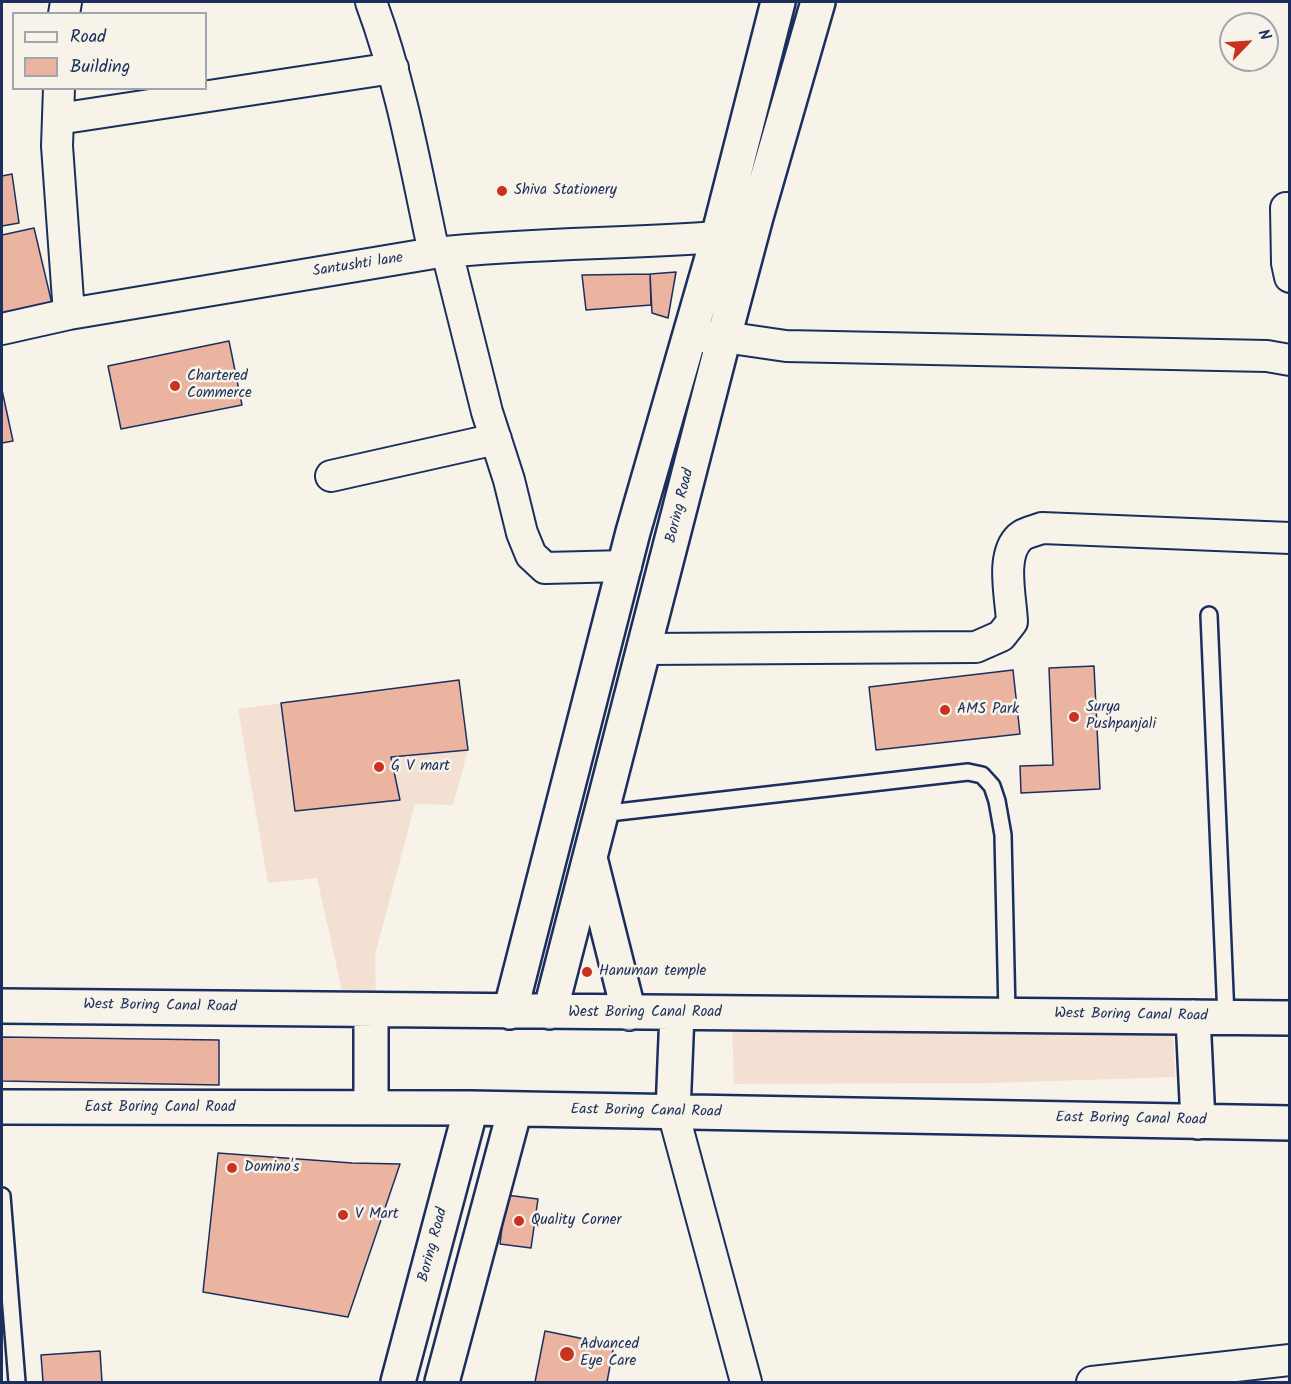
<!DOCTYPE html>
<style>
body{margin:0}
#map{position:relative;width:1291px;height:1384px;overflow:hidden;background:#f7f3e8;font-family:Kalam,sans-serif}
canvas{display:block}
.frame{position:absolute;inset:0;border:3px solid #1b2f5e;pointer-events:none}
.legend{position:absolute;left:12px;top:12px;width:195px;height:78px;box-sizing:border-box;background:#f7f3e8;border:2px solid #9fa5b1;margin:0;padding:8px 10px;list-style:none;font-size:18px;color:#1b2f5e}
.legend li{display:flex;align-items:center;gap:12px;height:30px}
.legend b{width:30px;border:2px solid #9fa5b1}
.north{position:absolute;left:1219px;top:12px;width:60px;height:60px;box-sizing:border-box;background:#f7f3e8;border:2px solid #9fa5b1;border-radius:50%;rotate:65deg;font-size:16px;font-weight:700;line-height:24px;text-align:center;color:#1b2f5e}
.north::after{content:'';display:block;margin:auto;width:21px;height:27px;background:#c8321e;clip-path:polygon(50% 0,100% 100%,50% 72%,0 100%)}
</style>
<div id="map">
<canvas width="1291" height="1384"></canvas>
<div class="frame"></div>
<ul class="legend">
<li><b style="height:8px;background:#f7f3e8"></b>Road</li>
<li><b style="height:16px;background:#ebb4a1"></b>Building</li>
</ul>
<div class="north">N</div>
</div>
<script>
const ctx = document.querySelector('canvas').getContext('2d');
ctx.lineJoin = 'round';
function fill(path, color) { ctx.fillStyle = color; ctx.fill(path, 'evenodd'); }
function trace(path, color, width, dash) { ctx.strokeStyle = color; ctx.lineWidth = width; ctx.lineCap = dash ? 'butt' : 'round'; ctx.setLineDash(dash || []); ctx.stroke(path); }
function label(font, color, halo, rows, align = 'center') {
  ctx.font = font + ' Kalam,sans-serif'; ctx.lineWidth = 5; ctx.setLineDash([]); ctx.textBaseline = 'middle'; ctx.strokeStyle = halo; ctx.fillStyle = color; for (const [text, x, y, turn = 0] of rows) {
    ctx.save(); ctx.translate(x, y); ctx.rotate((+turn || 0) * Math.PI / 180); ctx.textAlign = isNaN(turn) ? turn : align; if (halo) ctx.strokeText(text, 0, 0); ctx.fillText(text, 0, 0); ctx.restore();
  }
}
fill(new Path2D(`
 M459,680l9,70 -15,55 -38,-1 -40,151 1,45 -31,4 -28,-126 -49,5 -30,-174z
 M732,1023h441l2,54 -183,6 -258,1z`), '#f3e0d3');
const building = new Path2D(`
 M12,174l7,49 -17,3v-50z
 M34,228l19,80 -51,12v-85z
 M676,272l-8,46 -16,-5 -2,-39z
 M650,274l1,31 -65,5 -4,-35z
 M229,341l13,64 -121,24 -13,-63z
 M2,390l11,51 -11,2z
 M1094,666l6,123 -79,4 -1,-27 33,-1 -4,-97z
 M1013,670l7,64 -144,16 -7,-63z
 M459,680l9,70 -77,7 9,43 -105,11 -14,-108z
 M2,1037l217,3v45l-217,-4z
 M218,1153l134,10 48,1 -52,153 -145,-25z
 M506,1195l32,4 -7,49 -31,-4z
 M545,1331l69,14 -7,37h-72z
 M100,1351l2,31h-59l-2,-27z`);
fill(building, '#ebb4a1');
trace(building, '#1b2f5e', 1.5);
const lane = new Path2D(`
 M1209,615l17,402
 M600,814l368,-42 14,3 10,11 5,15 6,34 4,179
 M2,1196l15,186`);
const street = new Path2D(`
 M371,2c30,81 45,167 63,251
 M64,14l2,-12
 M59,88l-2,58 12,168
 M58,119l335,-51
 M1290,208h-4l1,55 3,14
 M447,252l40,160 22,68 13,53 9,22 14,13 81,-2
 M2,329l67,-15 365,-61c95,-10 189,-9 284,-16
 M700,337h24l62,9 481,10 23,4
 M331,476l165,-37
 M644,649l332,-2 25,-11 11,-14c-1,-25 -12,-67 8,-85 6,-5 15,-6 22,-9l248,10
 M673,1112l73,270
 M1092,1382l198,-22`);
const secondary = new Path2D(`
 M591,862l38,151
 M2,1006l1288,12
 M371,1010v98
 M510,1012l123,-480 85,-295 60,-235
 M550,1012l174,-675 32,-120 62,-215
 M1193,1017l5,105
 M2,1107l469,1 819,15
 M673,1112l4,-99
 M398,1382l73,-274
 M442,1382l73,-273`);
trace(lane, '#1b2f5e', 20);
trace(street, '#1b2f5e', 34);
trace(secondary, '#1b2f5e', 38);
trace(lane, '#f7f3e8', 15);
trace(street, '#f7f3e8', 30);
trace(secondary, '#f7f3e8', 33);
for (const [x, y, r, color] of [
 [502,191,6,"#c8321e"],
 [175,386,6,"#c8321e"],
 [945,710,6,"#c8321e"],
 [1074,717,6,"#c8321e"],
 [379,767,6,"#c8321e"],
 [587,972,6,"#c8321e"],
 [232,1168,6,"#c8321e"],
 [343,1215,6,"#c8321e"],
 [519,1221,6,"#c8321e"],
 [567,1354,8,"#c8321e"]
]) { const dot = new Path2D(); dot.arc(x, y, r, 0, 2 * Math.PI); ctx.fillStyle = color; ctx.fill(dot); trace(dot, '#f7f3e8', 2); }
label('15px', '#1b2f5e', '#f7f3e8', [
 ["Shiva Stationery",514,191],
 ["Chartered",187,377],
 ["Commerce",187,394],
 ["Surya",1086,708],
 ["Pushpanjali",1086,725],
 ["AMS Park",957,710],
 ["G V mart",391,767],
 ["Hanuman temple",599,972],
 ["Domino's",244,1168],
 ["V Mart",355,1215],
 ["Quality Corner",531,1221],
 ["Advanced",580,1345],
 ["Eye Care",580,1362]
], 'left');
label('15px', '#1b2f5e', '#f7f3e8', [
 ["Santushti lane",358,266,-9],
 ["Boring Road",681,506,-76],
 ["West Boring Canal Road",160,1007,1],
 ["West Boring Canal Road",645,1013],
 ["West Boring Canal Road",1131,1016,1],
 ["East Boring Canal Road",160,1108],
 ["East Boring Canal Road",646,1112,1],
 ["East Boring Canal Road",1131,1120,1],
 ["Boring Road",434,1245,-75]
]);
</script>
